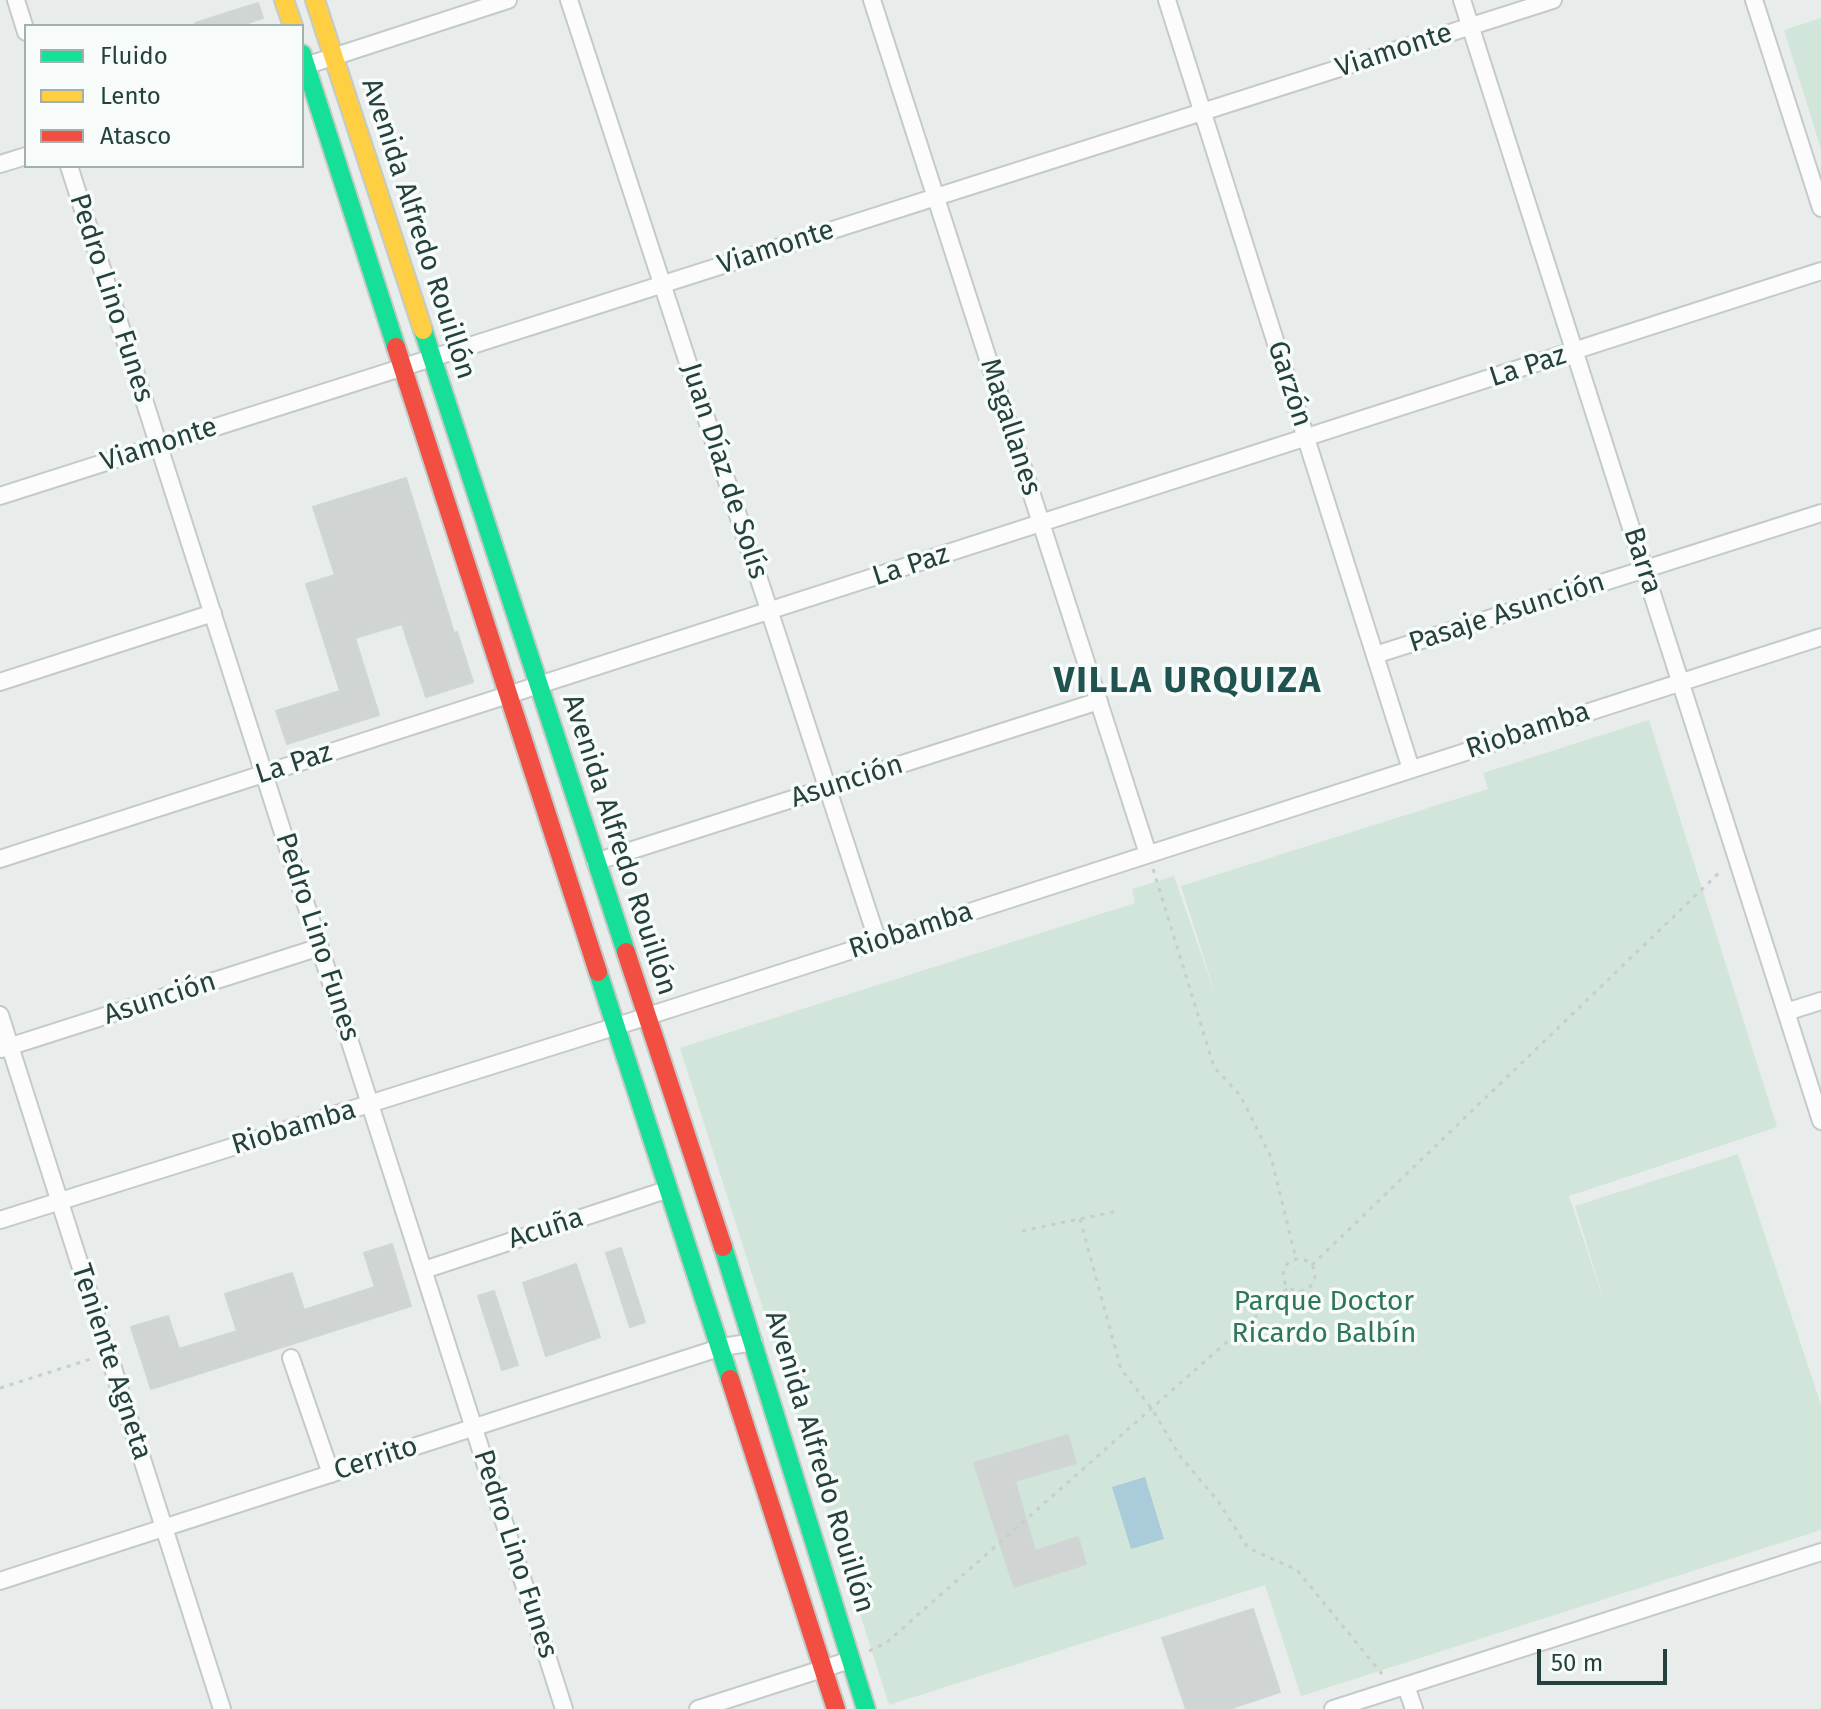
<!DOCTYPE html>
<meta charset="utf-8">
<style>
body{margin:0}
#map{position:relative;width:1821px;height:1709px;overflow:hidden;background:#e8edeb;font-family:"Fira Sans",sans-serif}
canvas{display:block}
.legend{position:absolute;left:24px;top:24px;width:280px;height:144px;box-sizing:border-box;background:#f7fbf9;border:2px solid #a3b1ae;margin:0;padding:10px 14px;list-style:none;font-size:24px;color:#24413e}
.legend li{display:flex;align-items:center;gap:16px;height:40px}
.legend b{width:40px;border:2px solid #a3b1ae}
.scale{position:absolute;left:1537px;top:1649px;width:130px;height:36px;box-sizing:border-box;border:4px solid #24413e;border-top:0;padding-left:10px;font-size:24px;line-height:28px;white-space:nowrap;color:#24413e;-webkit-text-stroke:6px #f7fbf9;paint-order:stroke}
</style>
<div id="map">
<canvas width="1821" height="1709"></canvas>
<ul class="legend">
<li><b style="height:10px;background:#16e098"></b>Fluido</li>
<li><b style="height:10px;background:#ffcf43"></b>Lento</li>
<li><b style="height:10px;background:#f24e42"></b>Atasco</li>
</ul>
<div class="scale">50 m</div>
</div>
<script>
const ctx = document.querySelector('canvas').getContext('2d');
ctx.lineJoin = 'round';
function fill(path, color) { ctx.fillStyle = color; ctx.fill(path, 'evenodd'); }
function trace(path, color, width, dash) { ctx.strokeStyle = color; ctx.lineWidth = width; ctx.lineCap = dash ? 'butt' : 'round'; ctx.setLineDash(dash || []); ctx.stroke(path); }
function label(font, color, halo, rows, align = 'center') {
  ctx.font = font + ' "Fira Sans",sans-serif'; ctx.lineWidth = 7; ctx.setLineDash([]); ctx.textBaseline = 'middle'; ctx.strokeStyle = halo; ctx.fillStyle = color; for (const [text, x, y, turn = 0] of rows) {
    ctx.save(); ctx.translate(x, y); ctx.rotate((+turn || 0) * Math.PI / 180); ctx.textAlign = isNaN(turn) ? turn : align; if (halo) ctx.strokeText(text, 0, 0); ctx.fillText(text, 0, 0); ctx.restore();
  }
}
fill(new Path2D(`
 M1821,18v131l-37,-119z
 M1649,720l128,407 -208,69 37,111 -31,-101 163,-52 83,251v125l-520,166 -36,-111 -376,120 -209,-657 455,-145 -3,-14 42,-13 43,124 -36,-114 307,-97 -5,-16z`), '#d1e5da');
fill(new Path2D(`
 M1145,1477l19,62 -33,10 -19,-62z`), '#aacbda');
const building = new Path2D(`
 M258,3l5,15 -24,8h-44v-3z
 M406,478l48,155 3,-1 16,50 -47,15 -24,-73 -47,14 24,77 -92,29 -11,-33 64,-20 -34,-107 29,-9 -22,-68z
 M392,1244l19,62 -260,83 -20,-62 37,-11 11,33 58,-18 -12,-37 67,-21 12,37 71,-23 -11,-34z
 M621,1248l24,74 -15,5 -24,-74z
 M576,1264l24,73 -54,19 -23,-73z
 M494,1291l24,74 -16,5 -24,-74z
 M1068,1435l8,28 -61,18 20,70 43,-14 8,27 -72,23 -40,-124z
 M1253,1609l27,83 -51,17h-43l-24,-71z`);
fill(building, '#d0d5d4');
trace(building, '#d0d6d4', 2);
const street = new Path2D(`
 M16,0l10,32
 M569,0l309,942
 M872,0l276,854
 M1167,0l244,769
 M1462,0l359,1121
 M1754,0l67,208
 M302,67l206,-67
 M0,164l26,-8
 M69,166l495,1543
 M0,496l1553,-496
 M1375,655l446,-142
 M0,682l213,-69
 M0,859l1821,-588
 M595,862l504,-161
 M1786,1012l35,-11
 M0,1015l222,694
 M2,1049l318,-102
 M0,1220l614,-193 1207,-390
 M424,1270l245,-81
 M291,1358l40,116
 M0,1581l722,-234 32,-5
 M1406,1686l8,23
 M698,1709l152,-49
 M1333,1709l488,-157`);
const fast = new Path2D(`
 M302,54l94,293
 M423,330l203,622
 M598,972l132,407
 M723,1247l143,462`);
const slow = new Path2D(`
 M284,0l9,26
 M315,0l108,330`);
const jam = new Path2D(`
 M396,347l202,625
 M626,952l97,295
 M730,1379l106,330`);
trace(street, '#c5cac8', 20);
trace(fast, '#c3cac8', 22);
trace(slow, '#c3cac8', 22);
trace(jam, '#c3cac8', 22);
trace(new Path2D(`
 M1153,869l61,198 26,28 31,62 25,102
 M1080,1219l41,150 31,40 28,47 38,45 30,47 49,22 85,104
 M1022,1231l96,-20
 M1283 1275a16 16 0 1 1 32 0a16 16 0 1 1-32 0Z
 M1312,1265l410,-395
 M0,1388l94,-30
 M869,1651l17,-8 403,-356`), '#c7cecd', 3, [4, 6]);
trace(street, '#fcfcfc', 16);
trace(fast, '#16e098', 18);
trace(slow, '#ffcf43', 18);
trace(jam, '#f24e42', 18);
label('28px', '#24413e', '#f7fbf9', [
 ["Viamonte",1394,51,-18],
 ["Avenida Alfredo Rouillón",418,229,72],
 ["Viamonte",776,248,-18],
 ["Pedro Lino Funes",111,298,72],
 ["La Paz",1528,367,-18],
 ["Garzón",1289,384,72],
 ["Magallanes",1010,427,72],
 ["Viamonte",159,445,-18],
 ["Juan Díaz de Solís",724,471,72],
 ["Barra",1642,561,72],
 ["La Paz",911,566,-18],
 ["Pasaje Asunción",1507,613,-18],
 ["Riobamba",1528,731,-18],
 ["La Paz",294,764,-18],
 ["Asunción",847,782,-18],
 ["Avenida Alfredo Rouillón",619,845,72],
 ["Riobamba",911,931,-18],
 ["Pedro Lino Funes",317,937,72],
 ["Asunción",160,999,-18],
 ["Riobamba",294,1128,-17],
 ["Acuña",546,1229,-18],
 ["Teniente Agneta",111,1362,72],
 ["Cerrito",376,1459,-18],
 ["Avenida Alfredo Rouillón",819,1462,73],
 ["Pedro Lino Funes",515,1554,72]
]);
label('28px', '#2f7857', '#f7fbf9', [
 ["Parque Doctor",1324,1302],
 ["Ricardo Balbín",1324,1334]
]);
ctx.letterSpacing = '2px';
label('bold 36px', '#205350', '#f7fbf9', [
 ["VILLA URQUIZA",1188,682]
]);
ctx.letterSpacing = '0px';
</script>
